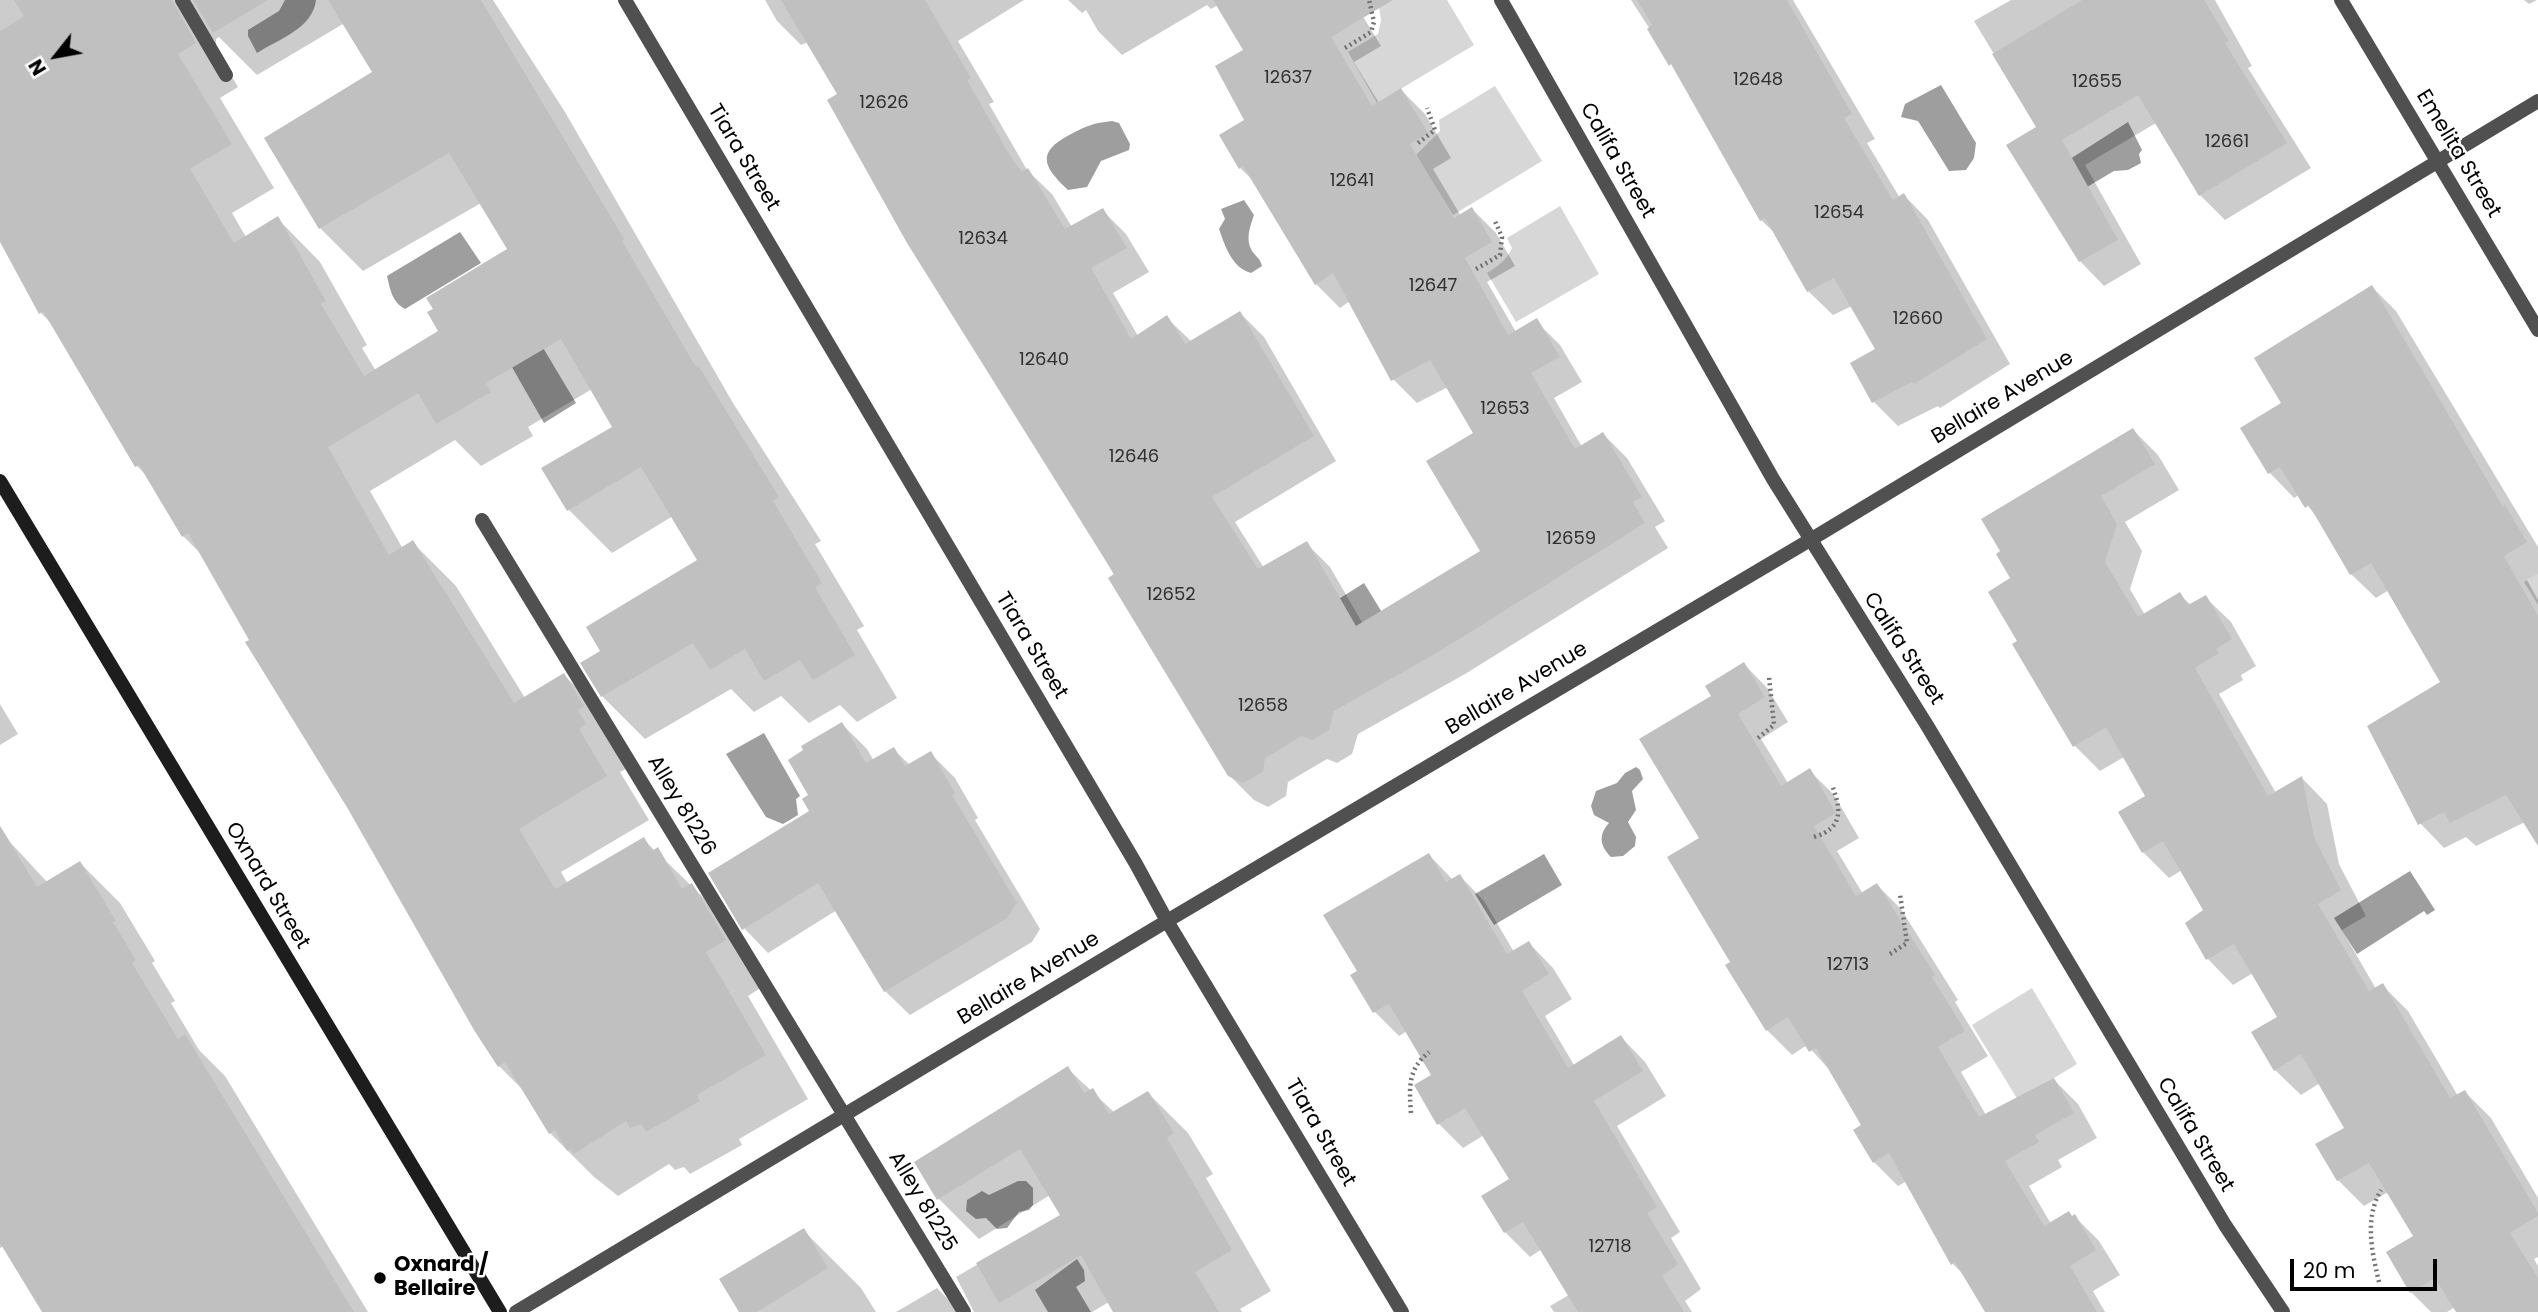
<!DOCTYPE html>
<style>
body{margin:0}
#map{position:relative;width:2538px;height:1312px;overflow:hidden;background:#fff;font-family:Poppins,sans-serif}
canvas{display:block}
.north{position:absolute;left:21px;top:21px;width:70px;height:70px;-webkit-text-stroke:5px #fff;paint-order:stroke;rotate:239deg;font-size:19px;font-weight:700;line-height:28px;text-align:center;color:#000}
.north::after{content:'';display:block;margin:auto;width:24px;height:32px;background:#000;clip-path:polygon(50% 0,100% 100%,50% 72%,0 100%)}
.scale{position:absolute;left:2290px;top:1259px;width:147px;height:32px;box-sizing:border-box;border:4px solid #000;border-top:0;padding-left:9px;font-size:21px;line-height:24px;white-space:nowrap;color:#000;-webkit-text-stroke:5px #fff;paint-order:stroke}
</style>
<div id="map">
<canvas width="2538" height="1312"></canvas>
<div class="north">N</div>
<div class="scale">20 m</div>
</div>
<script>
const ctx = document.querySelector('canvas').getContext('2d');
ctx.lineJoin = 'round';
function fill(path, color) { ctx.fillStyle = color; ctx.fill(path, 'evenodd'); }
function trace(path, color, width, dash) { ctx.strokeStyle = color; ctx.lineWidth = width; ctx.lineCap = dash ? 'butt' : 'round'; ctx.setLineDash(dash || []); ctx.stroke(path); }
function label(font, color, halo, rows, align = 'center') {
  ctx.font = font + ' Poppins,sans-serif'; ctx.lineWidth = 5; ctx.setLineDash([]); ctx.textBaseline = 'middle'; ctx.strokeStyle = halo; ctx.fillStyle = color; for (const [text, x, y, turn = 0] of rows) {
    ctx.save(); ctx.translate(x, y); ctx.rotate((+turn || 0) * Math.PI / 180); ctx.textAlign = isNaN(turn) ? turn : align; if (halo) ctx.strokeText(text, 0, 0); ctx.fillText(text, 0, 0); ctx.restore();
  }
}
fill(new Path2D(`
 M1385,0h62l27,45 -97,58 -29,-51 30,-18 3,-14 -2,-13z
 M1495,86l47,75 -89,54 -37,-60 24,-24 -1,-11z
 M1560,206l39,68 -83,48 -29,-49c11,-7 19,-12 25,-25l-5,-10z
 M2538,574v31l-14,-23z
 M2032,988l45,76 -59,36 -46,-75z`), '#d7d7d7');
fill(new Path2D(`
 M285,0h31c-3,28 -37,39 -59,53l-9,-17v-6l31,-19z
 M1941,85l35,58 -2,15 -8,12 -17,1 -31,-50 -17,-4 4,-13z
 M1112,121l7,2 11,21 -1,6 -28,11 -14,26 -19,3c-21,-20 -33,-35 -4,-52 17,-10 28,-15 48,-17z
 M2128,122l14,28 -3,4 2,9 -13,7 -14,1 -27,16 -17,-28z
 M1244,200l10,15c-4,12 -9,24 -2,36 5,7 8,7 10,15l-11,7c-19,-5 -26,-27 -32,-44l6,-10 -4,-10z
 M460,232l21,31 -76,46c-13,-7 -15,-20 -18,-33z
 M539,341l37,62 -32,20 -39,-68z
 M1364,583l19,31 -67,43 -20,-31z
 M764,733l36,63 -4,3 2,16 -15,9 -17,-7 -40,-63z
 M1636,767l4,3 3,9 -11,12 4,19 -8,12 8,15 -1,9 -12,10 -12,1c-11,-11 -13,-22 -2,-34l-15,-8 -3,-9 5,-15 21,-8 8,-10z
 M1544,854l18,31 -68,40 -19,-31z
 M2410,871l25,39 -8,5 -3,-4 -67,43 -23,-36z
 M1018,1181h8l7,7v17l-4,5 -10,2 -12,16 -10,1 -11,-11 -10,1 -10,-8 1,-11 15,-9 7,4z
 M1077,1259l7,11 1,11 -9,6 15,25h-43l-13,-22z`), '#9e9e9e');
fill(new Path2D(`
 M0,0h493l72,112 168,291 88,138 -6,3 49,82 -7,4 40,68 -40,24 -17,-17 -31,18 -28,-27 -27,16 -23,-23 -86,50 -43,-43v-44l98,-91 -27,-45 -61,37 -43,-43 -25,-41 71,-41 -23,-39 -64,38 5,9 -52,30 -26,-26 -85,51 33,58 10,-6 43,43 69,112 39,-23 43,43 21,50 -8,4 29,48 -88,52 7,12 76,-44 91,88 33,55 -20,13 60,103 -69,40 3,6 -52,29 -6,-7 -9,3 -6,-6 -51,32 -25,-20 -43,-43 -25,-41 -26,-26 -298,-512 -18,-18 -34,-58 -12,-12 -83,-140 -14,-14 -40,-73zM343,24l31,49 -54,155 43,43 118,-68 28,47 -74,60 5,22 -64,39 -14,-23 5,-3 -47,-83 -43,-44 -31,19 -14,-24 42,-25 -54,-90 18,-11 -22,-37v-11l3,-2 38,38z
 M765,0h259l-66,41 36,61 -5,2 38,66 25,24 20,33 30,-17 24,24 23,38 -36,21 25,43 29,-18 25,24 48,-29 24,24 72,124 -101,61 29,46 42,-25 24,24 33,57 119,-73 -7,-117 -27,-47 -31,16 -24,-24 -43,-78 -10,7 -24,-24 -61,-102 -15,-14 6,-48 -1,-70 -27,-45 -7,4 -4,-4 -85,50 -24,-24 -12,-21 -4,3 -14,-13h285l28,46 -27,16 25,41 22,-13 24,24 26,44 -18,11 28,47 11,-7 24,24 19,33 -28,16 29,50 20,-11 24,24 22,37 -28,16 28,49 21,-13 24,24 38,63 -10,6 13,21 -203,126 -107,60 -6,20 -15,9 -10,-4 -39,23 -2,14 -18,11 -14,-7 -25,-25 -421,-733 -7,3 -24,-24z
 M1631,0h162l82,139 -8,4 33,55 4,-3 24,25 82,144 -70,44 -2,-2 -40,20 -24,-24 4,-53 -26,-43 -19,9 -25,-24 -32,-57 -15,-14 -84,-149z
 M2011,0h204l37,66 -4,2 63,100 -86,52 -25,-25 -44,-72 -71,42 56,99 -37,22 -24,-25 -42,-134 -64,-106z
 M2524,0h13l-8,4z
 M2372,287l24,24 142,236v27l-11,6 11,20v240l-13,-18 -49,24 -10,-9 -22,11 -24,-25 23,-140 -54,-93 -13,8 -25,-24 -31,-53 -21,-26 -5,3 -24,-25 -27,-45 40,-24z
 M2133,430l25,25 21,35 -54,32 17,29 -12,38 15,26 35,-20 11,10 14,-8 26,25 25,44 -15,9 2,5 -24,14 57,99 26,-15 25,26 12,60 27,52 -24,14 34,59 6,-4 26,26 50,85 7,-4 26,26 47,80v59l-4,2 4,7v46h-80l-3,-5 -8,5h-16l-20,-20 4,-56 -27,-44 -24,14 -26,-26 9,-52 -27,-45 -19,12 -26,-25 5,-53 -27,-44 -20,12 -25,-26 -3,-49 -23,-40 -13,8 -26,-26 4,-55 -23,-40 -24,14 -25,-25 -55,-104 -7,-63z
 M1744,664l24,25 20,33 -27,17 27,44 21,-13 25,25 25,43 -22,13 26,43 14,-9 24,24 57,91 -3,2 33,54 -27,16 25,43 68,-35 24,24 19,34 -39,22 4,7 -33,19 22,38 23,-8 25,25 21,34 -27,16 12,21h-118l-20,-34 -15,-15 -45,-82 -9,5 -24,-24 -10,-36 -30,-51 -27,-30 -15,10 -25,-25 -40,-64 5,-3 -31,-124z
 M0,704l18,30 -18,11z
 M842,724l25,25 7,12 19,-12 17,16 20,-12 25,25 23,40 -3,2 65,109 -8,13 -122,73 -25,-24 -48,-81 -69,43 -24,-25 68,-117 -2,-15z
 M0,826l10,16 38,41 32,-20 40,40 35,58 -3,2 23,38 -4,2 28,47 26,26 143,236h-324l-40,-66 -4,2z
 M1429,855l24,25 7,-4 24,25 30,51 15,-9 24,25 19,31 -27,17 29,49 47,-28 24,25 21,34 -49,30 63,106 -9,6 30,51 -16,12 7,11h-138l-4,-6 19,-11 -27,-46 -12,8 -25,-25 7,-52 -28,-45 -21,13 -24,-24 -5,-48 -27,-45 -8,5 -24,-24 -16,-40z
 M1068,1069l47,44 33,-20 40,40 25,41 -7,4 65,113 -31,18 2,3h-127l-6,-10 -17,10h-118l-18,-35 106,-62 -12,-20 -71,44 -40,-40 -23,-37z
 M804,1231l57,57 15,24h-135z
 M937,1288l23,24h-64z`), '#0003');
fill(new Path2D(`
 M14,0h158l24,43 -18,11 54,90 -42,25 44,74 44,-27 48,85 -5,3 43,72 74,-45 -11,-19 6,-3 -7,-11 81,-49 -58,-96 -130,76 -55,-91 108,-66 -44,-72h153l143,239 -2,2 74,126 2,-2 81,132 -6,4 49,82 -7,4 40,68 -42,25 -13,-20 -36,21 -19,-32 -35,21 -17,-27 -92,54 -21,-34 20,-12 -14,-24 111,-67 -56,-93 -74,44 -26,-43 71,-41 -51,-88 -75,44 5,9 -55,32 -18,-31 -90,54 61,108 24,-15 101,163 50,-30 20,33 -6,4 8,14 -7,5 28,47 -88,53 36,60 89,-52 8,14 6,-4 24,42 10,-6 34,57 -20,12 60,103 -69,40 3,6 -54,31 -4,-8 -12,4 -4,-7 -52,33 -3,-5 -4,2 -12,-21 -6,4 -44,-72 -7,5 -24,-37 -126,-221 -103,-167 4,-2 -61,-107 -6,4 -43,-72 -4,2 -92,-156 -4,3 -39,-72v-211l24,-15z
 M193,0h75l-55,33z
 M781,0h144l46,78 -4,2 45,79 10,13 6,-4 37,61 38,-21 24,40 -36,20 40,71 36,-24 18,29 55,-33 74,125 -102,61 46,72 49,-28 49,85 124,-75 -54,-90 47,-28 -43,-73 -39,21 -58,-108 -18,12 -72,-119 -4,3 -20,-34 25,-15 -29,-54 28,-16 -30,-50h180l-62,37 41,69 29,-18 27,45 -18,11 44,74 18,-11 20,35 -27,16 43,77 29,-17 23,39 -29,16 44,76 28,-17 39,65 -9,5 12,21 -205,128 -106,60 -5,19 -17,10 -10,-4 -37,22 -2,14 -20,11 -15,-7 -120,-198 6,-4 -207,-331 -80,-143 10,-6z
 M1637,0h150l65,114 -8,4 49,82 11,-7 83,146 -73,45 -2,-2 -40,21 -22,-40 25,-14 -41,-71 -27,14 -42,-74 -5,3 -89,-157 -2,2 -22,-37 5,-4z
 M2082,0h122l25,41 -4,2 62,100 -88,53 -61,-101 -76,45 56,100 -39,22 -73,-117 30,-18 -44,-73z
 M2372,285l131,222 2,-2 22,37 -23,14 34,60v230l-32,-51 -56,28 -6,-11 -26,13 -51,-99 73,-44 -69,-119 -21,12 -41,-70 -4,3 -25,-41 -12,7 -28,-46 41,-25 -27,-45z
 M2133,428l22,36 -54,32 16,28 -12,38 33,55 42,-25 8,13 18,-10 26,44 -16,10 3,4 -24,15 73,128 34,-20 12,61 27,53 -23,14 51,87 14,-8 67,115 15,-8 73,123v3l-28,17 28,45v34h-82l-21,-34 -25,15 -24,-41 27,-16 -44,-73 -32,18 -22,-37 29,-16 -43,-74 -27,17 -23,-39 26,-15 -43,-73 -28,16 -21,-37 18,-13 -40,-69 -21,12 -24,-41 27,-16 -39,-69 -33,20 -61,-103 5,-3 -29,-49 22,-14 -14,-24 4,-3 -19,-32z
 M1744,662l21,35 -27,17 43,72 29,-18 26,45 -22,13 42,70 21,-13 58,92 -3,2 33,54 -27,16 41,70 75,-39 20,35 -39,22 4,7 -34,19 39,65 25,-15 3,5 3,-2 21,36 -26,16 27,46h-112l-30,-50 -4,3 -62,-112 -16,10 -20,-33 8,-5 -45,-77 -7,4 -21,-35 -22,14 -41,-66 5,-3 -63,-105 32,-19 -60,-99 72,-43 -6,-10z
 M842,722l24,41 28,-16 11,19 26,-15 24,42 -3,2 65,108 -10,15 -123,74 -66,-109 -76,47 -34,-57 101,-62 -7,-12 6,-4 -20,-35 15,-10 -2,-4z
 M0,826l37,61 43,-26 36,60 -3,1 23,38 -4,3 46,76 7,-5 169,278h-312l-42,-69z
 M1429,853l17,29 14,-8 47,80 22,-13 20,33 -27,17 46,77 53,-33 22,36 -49,30 63,106 -10,6 31,51 -16,12 22,36h-106l-55,-90 -19,11 -23,-37 28,-17 -44,-71 -28,17 -23,-40 17,-10 -42,-71 -16,9 -23,-38 7,-4 -34,-56z
 M1068,1066l16,27 9,-5 16,26 39,-23 26,42 -7,5 65,112 -37,22 24,40h-106l-32,-57 -82,48 -23,-40 84,-48 -40,-66 -83,51 -23,-38z
 M804,1228l24,40 -71,44h-18l-20,-33z`), '#c0c0c0');
trace(new Path2D(`
 M1345,48l26,-16 3,-10 -5,-22
 M1418,143l17,-13 -8,-22
 M1476,269l24,-14 2,-18 -8,-18
 M1758,738l16,-13 -5,-48
 M1814,837c30,-9 27,-28 18,-52
 M1890,954l17,-11 -7,-49
 M1411,1113c-2,-26 -3,-44 18,-61
 M2379,1282c-7,-30 -15,-63 2,-92`), '#727272', 4.5, [2, 3.5]);
trace(new Path2D(`
 M182,0l44,75
 M482,520l482,792`), '#505050', 14);
trace(new Path2D(`
 M625,0l511,864 31,57 235,391
 M1501,0l272,479 155,248 297,498 58,87
 M2341,0l197,330`), '#505050', 14);
trace(new Path2D(`
 M516,1312l651,-391 643,-381 728,-439`), '#505050', 14);
trace(new Path2D(`
 M0,481l500,831`), '#1d1d1d', 14);
for (const [x, y, r, color] of [
 [380,1278,7,"#000"]
]) { const dot = new Path2D(); dot.arc(x, y, r, 0, 2 * Math.PI); ctx.fillStyle = color; ctx.fill(dot); trace(dot, '#fff', 2.5); }
label('18px', '#303030', null, [
 ["12637",1288,78],
 ["12648",1758,80],
 ["12655",2097,82],
 ["12626",884,103],
 ["12661",2227,142],
 ["12641",1352,181],
 ["12654",1839,213],
 ["12634",983,239],
 ["12647",1433,286],
 ["12660",1918,319],
 ["12640",1044,360],
 ["12653",1505,409],
 ["12646",1134,457],
 ["12659",1571,539],
 ["12652",1171,595],
 ["12658",1263,706],
 ["12713",1848,965],
 ["12718",1610,1247]
]);
label('21px', '#000', '#fff', [
 ["Emelita Street",2458,154,59],
 ["Tiara Street",743,158,59],
 ["Califa Street",1617,161,60],
 ["Bellaire Avenue",2003,398,-31],
 ["Tiara Street",1031,646,59],
 ["Califa Street",1903,649,57],
 ["Bellaire Avenue",1517,689,-31],
 ["Alley 81226",681,806,59],
 ["Oxnard Street",267,886,59],
 ["Bellaire Avenue",1029,979,-31],
 ["Tiara Street",1320,1133,60],
 ["Califa Street",2195,1135,59],
 ["Alley 81225",922,1202,59]
]);
label('bold 21px', '#000', '#fff', [
 ["Oxnard /",394,1266],
 ["Bellaire",394,1290]
], 'left');
</script>
